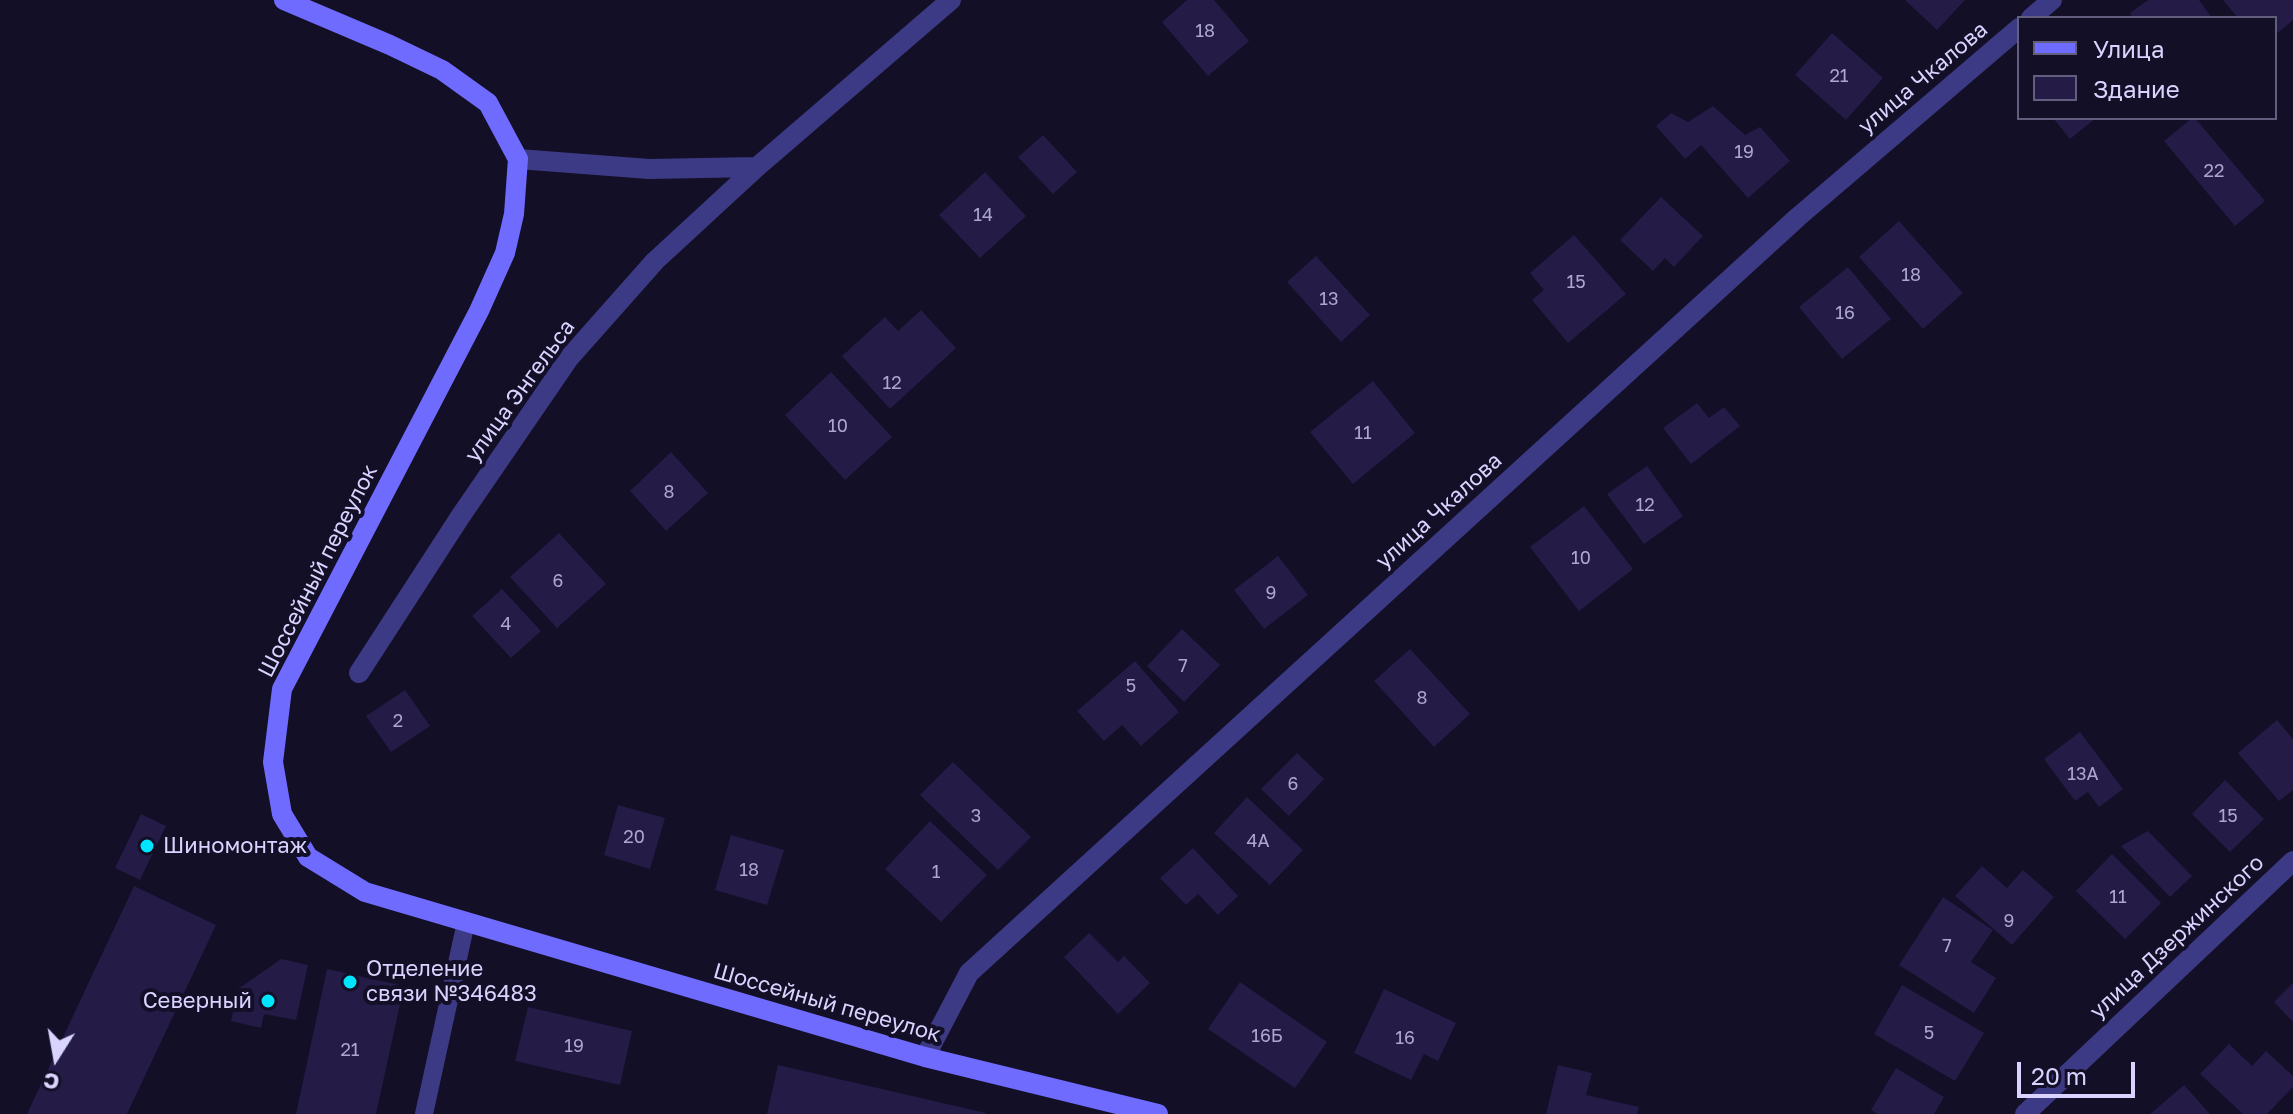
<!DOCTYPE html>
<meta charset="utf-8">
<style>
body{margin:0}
#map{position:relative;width:2293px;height:1114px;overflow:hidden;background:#130f26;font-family:"Golos Text",sans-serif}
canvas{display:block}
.legend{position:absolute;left:2017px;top:16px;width:260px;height:104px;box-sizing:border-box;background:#130f26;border:2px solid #625e7d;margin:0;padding:10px 14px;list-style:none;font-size:24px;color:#d9d4ff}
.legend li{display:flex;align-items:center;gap:16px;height:40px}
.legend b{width:40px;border:2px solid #625e7d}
.north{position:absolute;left:16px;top:1018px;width:80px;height:80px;-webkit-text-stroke:6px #130f26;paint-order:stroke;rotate:191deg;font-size:22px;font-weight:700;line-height:32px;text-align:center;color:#d9d4ff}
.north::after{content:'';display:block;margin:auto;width:28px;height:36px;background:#d9d4ff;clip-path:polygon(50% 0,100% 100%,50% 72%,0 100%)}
.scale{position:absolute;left:2017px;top:1062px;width:118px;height:36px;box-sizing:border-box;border:4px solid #d9d4ff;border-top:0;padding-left:10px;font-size:24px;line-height:28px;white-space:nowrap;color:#d9d4ff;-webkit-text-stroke:6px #130f26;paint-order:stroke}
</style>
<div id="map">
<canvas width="2293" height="1114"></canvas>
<ul class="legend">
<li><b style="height:10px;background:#6f6bff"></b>Улица</li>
<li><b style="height:22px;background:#241b47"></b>Здание</li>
</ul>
<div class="north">С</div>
<div class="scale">20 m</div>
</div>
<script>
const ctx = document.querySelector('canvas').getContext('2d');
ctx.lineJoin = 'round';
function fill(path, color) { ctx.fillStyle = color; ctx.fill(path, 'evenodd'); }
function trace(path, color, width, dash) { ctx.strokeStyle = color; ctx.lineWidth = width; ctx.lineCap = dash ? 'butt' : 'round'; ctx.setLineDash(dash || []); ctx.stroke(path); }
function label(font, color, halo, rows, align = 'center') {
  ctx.font = font + ' "Golos Text",sans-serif'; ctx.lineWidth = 8; ctx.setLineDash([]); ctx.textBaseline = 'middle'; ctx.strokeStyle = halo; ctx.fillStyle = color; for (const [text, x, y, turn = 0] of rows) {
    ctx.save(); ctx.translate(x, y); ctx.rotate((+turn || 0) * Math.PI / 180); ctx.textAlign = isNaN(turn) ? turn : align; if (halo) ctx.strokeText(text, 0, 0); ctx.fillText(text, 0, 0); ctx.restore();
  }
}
fill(new Path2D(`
 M1187,0h27l35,41 -41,35 -46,-54z
 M1905,0h60l-28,30z
 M2148,0h51l13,18h-79l-3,-5z
 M2223,0h70v20l-18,15v-17h-37z
 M1832,33l51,45 -37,42 -51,-45z
 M1713,106l32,29 15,-8 30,34 -42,37 -47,-53 -16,14 -29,-33 15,-13 17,9z
 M2053,118h43l-26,21z
 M2192,118h3l70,83 -30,25 -71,-85z
 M1043,135l34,37 -24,22 -35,-37z
 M985,172l41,44 -46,42 -41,-43z
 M1661,197l42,39 -29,31 -9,-9 -12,13 -33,-31z
 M1899,221l64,72 -40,36 -64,-72z
 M1574,235l52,59 -58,49 -36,-43 12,-10 -14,-17z
 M1316,256l54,59 -29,27 -54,-60z
 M1848,267l43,52 -49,40 -43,-52z
 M921,310l35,38 -66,61 -48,-53 43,-39 13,14z
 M831,372l61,65 -47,43 -60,-65z
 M1373,381l42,52 -62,51 -43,-52z
 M1697,403l12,15 15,-11 16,19 -49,38 -28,-36z
 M671,452l37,41 -42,38 -36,-40z
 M1647,466l36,50 -39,28 -37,-50z
 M1584,506l49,63 -54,42 -49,-64z
 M559,533l47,51 -49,44 -47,-51z
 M1278,556l30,39 -44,34 -30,-39z
 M502,589l39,42 -30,27 -39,-42z
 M1182,629l38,36 -36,37 -37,-36z
 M1410,649l60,65 -36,33 -60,-66z
 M1135,661l44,51 -38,34 -19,-21 -18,16 -27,-30z
 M405,690l25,36 -39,26 -25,-36z
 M2277,720l16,19v51l-14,11 -41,-48z
 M2080,732l43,57 -24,18 -11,-15 -13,9 -31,-42z
 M1297,753l27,26 -35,37 -28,-27z
 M953,762l78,75 -33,33 -78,-75z
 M2225,780l39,39 -34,33 -38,-38z
 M1247,797l56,53 -33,35 -56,-52z
 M618,805l47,13 -15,51 -46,-14z
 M141,814l25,12 -26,54 -25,-12z
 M930,821l57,54 -46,47 -56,-53z
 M2148,831l44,45 -22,21 -49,-51z
 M731,835l53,15 -17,55 -52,-15z
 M1193,848l45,48 -20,19 -20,-21 -12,11 -26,-27z
 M2112,854l49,49 -36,36 -49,-48z
 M1982,866l25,22 16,-18 31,27 -42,48 -57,-49z
 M134,886l82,39 -89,189h-100z
 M1943,897l50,33 -22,32 25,16 -22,35 -75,-48z
 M1089,933l29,29 6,-6 26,27 -32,31 -54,-57z
 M281,959l27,6 -12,55 -32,-6 -3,14 -30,-7 7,-32z
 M327,969l77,17 -28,128h-80z
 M1240,982l87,60 -32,46 -87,-59z
 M2293,983v39l-19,-20z
 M1902,985l82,48 -29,48 -81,-47z
 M1384,989l72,34 -18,38 -14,-7 -13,26 -57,-27z
 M528,1007l104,24 -12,54 -105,-24z
 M2229,1044l23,22 14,-15 27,25v11l-26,27h-24l-43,-40z
 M778,1065l208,48v1h-219z
 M1558,1065l34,8 -6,22 53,12 -2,7h-91z
 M1896,1068l48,29 -10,17h-57l-6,-4z
 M2184,1085l26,29h-60z`), '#241b47');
trace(new Path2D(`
 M424,1114l42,-192`), '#3d3a85', 18);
trace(new Path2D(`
 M2031,18l21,-18
 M518,159l131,10 108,-2 194,-167
 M359,673l101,-156 109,-159 86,-97 102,-94
 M925,1057l44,-84 829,-756 221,-189
 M2025,1114l268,-253`), '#3d3a85', 20);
trace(new Path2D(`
 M284,0l106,45 52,25 46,33 30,56 -4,55 -9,39 -26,58 -197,378 -9,73 9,52 26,43 57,35 560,165 233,57`), '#6f6bff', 20);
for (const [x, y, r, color] of [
 [147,846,8,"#00e5ff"],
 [350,982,8,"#00e5ff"],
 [268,1001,8,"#00e5ff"]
]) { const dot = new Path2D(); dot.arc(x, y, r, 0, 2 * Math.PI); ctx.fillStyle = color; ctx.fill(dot); trace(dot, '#130f26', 3); }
label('18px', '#aca6d1', null, [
 ["18",1205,31],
 ["21",1839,76],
 ["19",1744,152],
 ["22",2214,171],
 ["14",983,215],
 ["18",1911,275],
 ["15",1576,282],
 ["13",1329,299],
 ["16",1845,313],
 ["12",892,383],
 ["10",838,426],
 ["11",1363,433],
 ["8",669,492],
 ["12",1645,505],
 ["10",1581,558],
 ["6",558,581],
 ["9",1271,593],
 ["4",506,624],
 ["7",1183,666],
 ["5",1131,686],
 ["8",1422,698],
 ["2",398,721],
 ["13А",2083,774],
 ["6",1293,784],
 ["3",976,816],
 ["15",2228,816],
 ["20",634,837],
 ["4А",1258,841],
 ["18",749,870],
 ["1",936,872],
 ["11",2118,897],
 ["9",2009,921],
 ["7",1947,946],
 ["5",1929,1033],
 ["16Б",1267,1036],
 ["16",1405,1038],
 ["19",574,1046],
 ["21",350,1050]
]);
label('22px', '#d9d4ff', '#130f26', [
 ["улица Чкалова",1923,78,-40],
 ["улица Энгельса",520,391,-54],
 ["улица Чкалова",1439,511,-42],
 ["Шоссейный переулок",318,571,-63],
 ["улица Дзержинского",2177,937,-43],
 ["Шоссейный переулок",827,1003,16]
]);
label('22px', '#d9d4ff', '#130f26', [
 ["Шиномонтаж",163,846],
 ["Отделение",366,969],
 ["связи №346483",366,994],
 ["Северный",252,1001,"right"]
], 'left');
</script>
